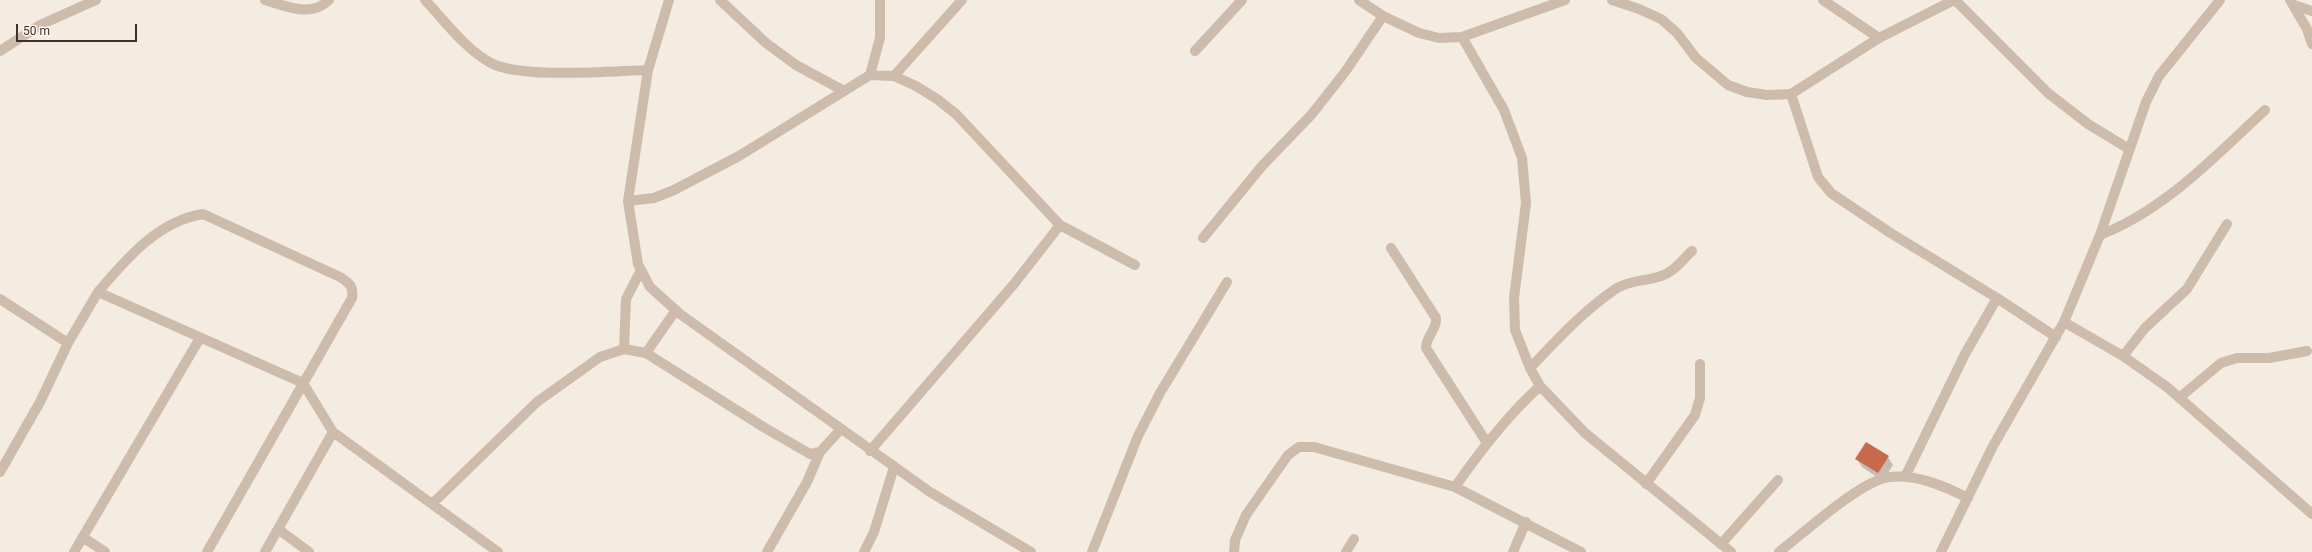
<!DOCTYPE html>
<style>
body{margin:0}
#map{position:relative;width:2312px;height:552px;overflow:hidden;background:#f4ebe1;font-family:Roboto,sans-serif}
canvas{display:block}
.scale{position:absolute;left:16px;top:24px;width:121px;height:18px;box-sizing:border-box;border:2px solid #3b302b;border-top:0;padding-left:5px;font-size:12px;line-height:14px;white-space:nowrap;color:#3b302b;-webkit-text-stroke:3px #fbf5ee;paint-order:stroke}
</style>
<div id="map">
<canvas width="2312" height="552"></canvas>
<div class="scale">50 m</div>
</div>
<script>
const ctx = document.querySelector('canvas').getContext('2d');
ctx.lineJoin = 'round';
function fill(path, color) { ctx.fillStyle = color; ctx.fill(path, 'evenodd'); }
function trace(path, color, width, dash) { ctx.strokeStyle = color; ctx.lineWidth = width; ctx.lineCap = dash ? 'butt' : 'round'; ctx.setLineDash(dash || []); ctx.stroke(path); }
fill(new Path2D(`
 M1888,457l5,8 -10,16 -21,-14 -5,-8z`), '#0003');
fill(new Path2D(`
 M1866,442l23,14 -11,17 -23,-14z`), '#c8694b');
trace(new Path2D(`
 M1721,544l57,-64
 M864,552l10,-20 20,-65`), '#cdbbac', 10);
trace(new Path2D(`
 M265,0c21,6 46,18 64,0
 M425,0c20,21 40,49 66,63 29,16 120,8 157,7
 M720,0l46,43 30,22 48,26
 M1359,0l24,16 36,17 20,5 23,-1 103,-37
 M1612,0l27,9 22,10 16,14 19,25 32,27 19,7 20,3 24,-1 88,-56 75,-38
 M1823,0l56,38
 M1955,0l93,93 40,31 41,25
 M2290,0l17,29 5,15
 M2294,5l18,6
 M1462,37l42,73 18,48 4,45 -12,95 1,32 15,38 10,18 45,47 146,119
 M0,51l40,-26 56,-25
 M1195,51l47,-51
 M870,75l10,-37v-38
 M894,76l68,-76
 M1791,94l27,83 13,16 58,39 108,66 59,39
 M628,201l26,-3 20,-8 65,-34 131,-81 24,1 22,10 21,13 19,15 104,111 75,40
 M2100,235c65,-25 115,-79 165,-125
 M1203,238l59,-72 50,-52 33,-42 38,-56
 M1391,248l45,70c1,12 -10,18 -10,30l61,95
 M98,292c28,-33 60,-71 105,-78l137,63c9,6 14,9 12,21l-145,254
 M0,299l68,44
 M2064,322l59,34 44,31 145,127
 M624,349l2,-50 15,-29
 M646,353l30,-43
 M2123,356l22,-28 42,-39 40,-65
 M1530,368c27,-28 54,-58 87,-80 14,-8 30,-7 44,-12 13,-4 21,-16 31,-25
 M2179,398l42,-35 16,-5h32l38,-7
 M870,451l144,-167 46,-59
 M0,472l40,-70 28,-59 30,-51 205,91 30,49 165,120
 M1905,477l60,-123 32,-56
 M1646,484l49,-69 5,-17v-34
 M1455,487c25,-36 52,-71 85,-101
 M432,504l105,-102 63,-45 24,-8 22,4 119,75 45,26 10,-2 20,-22
 M278,529l31,23
 M84,538l21,14
 M74,552l126,-214
 M265,552l68,-120
 M767,552l40,-70 13,-30
 M1092,552l46,-116 22,-43 67,-111
 M1234,552l1,-12 11,-25 42,-60 11,-8h15l141,40 126,65
 M1346,552l8,-13
 M1513,552l13,-30
 M1779,552c25,-19 81,-71 110,-75 28,-3 55,9 79,21
 M1941,552l52,-106 71,-124 36,-87 46,-133 13,-26 61,-76`), '#cdbbac', 10);
trace(new Path2D(`
 M669,0l-21,70 -20,131 10,63 12,23 30,27 250,178 101,60`), '#cdbbac', 10);
</script>
